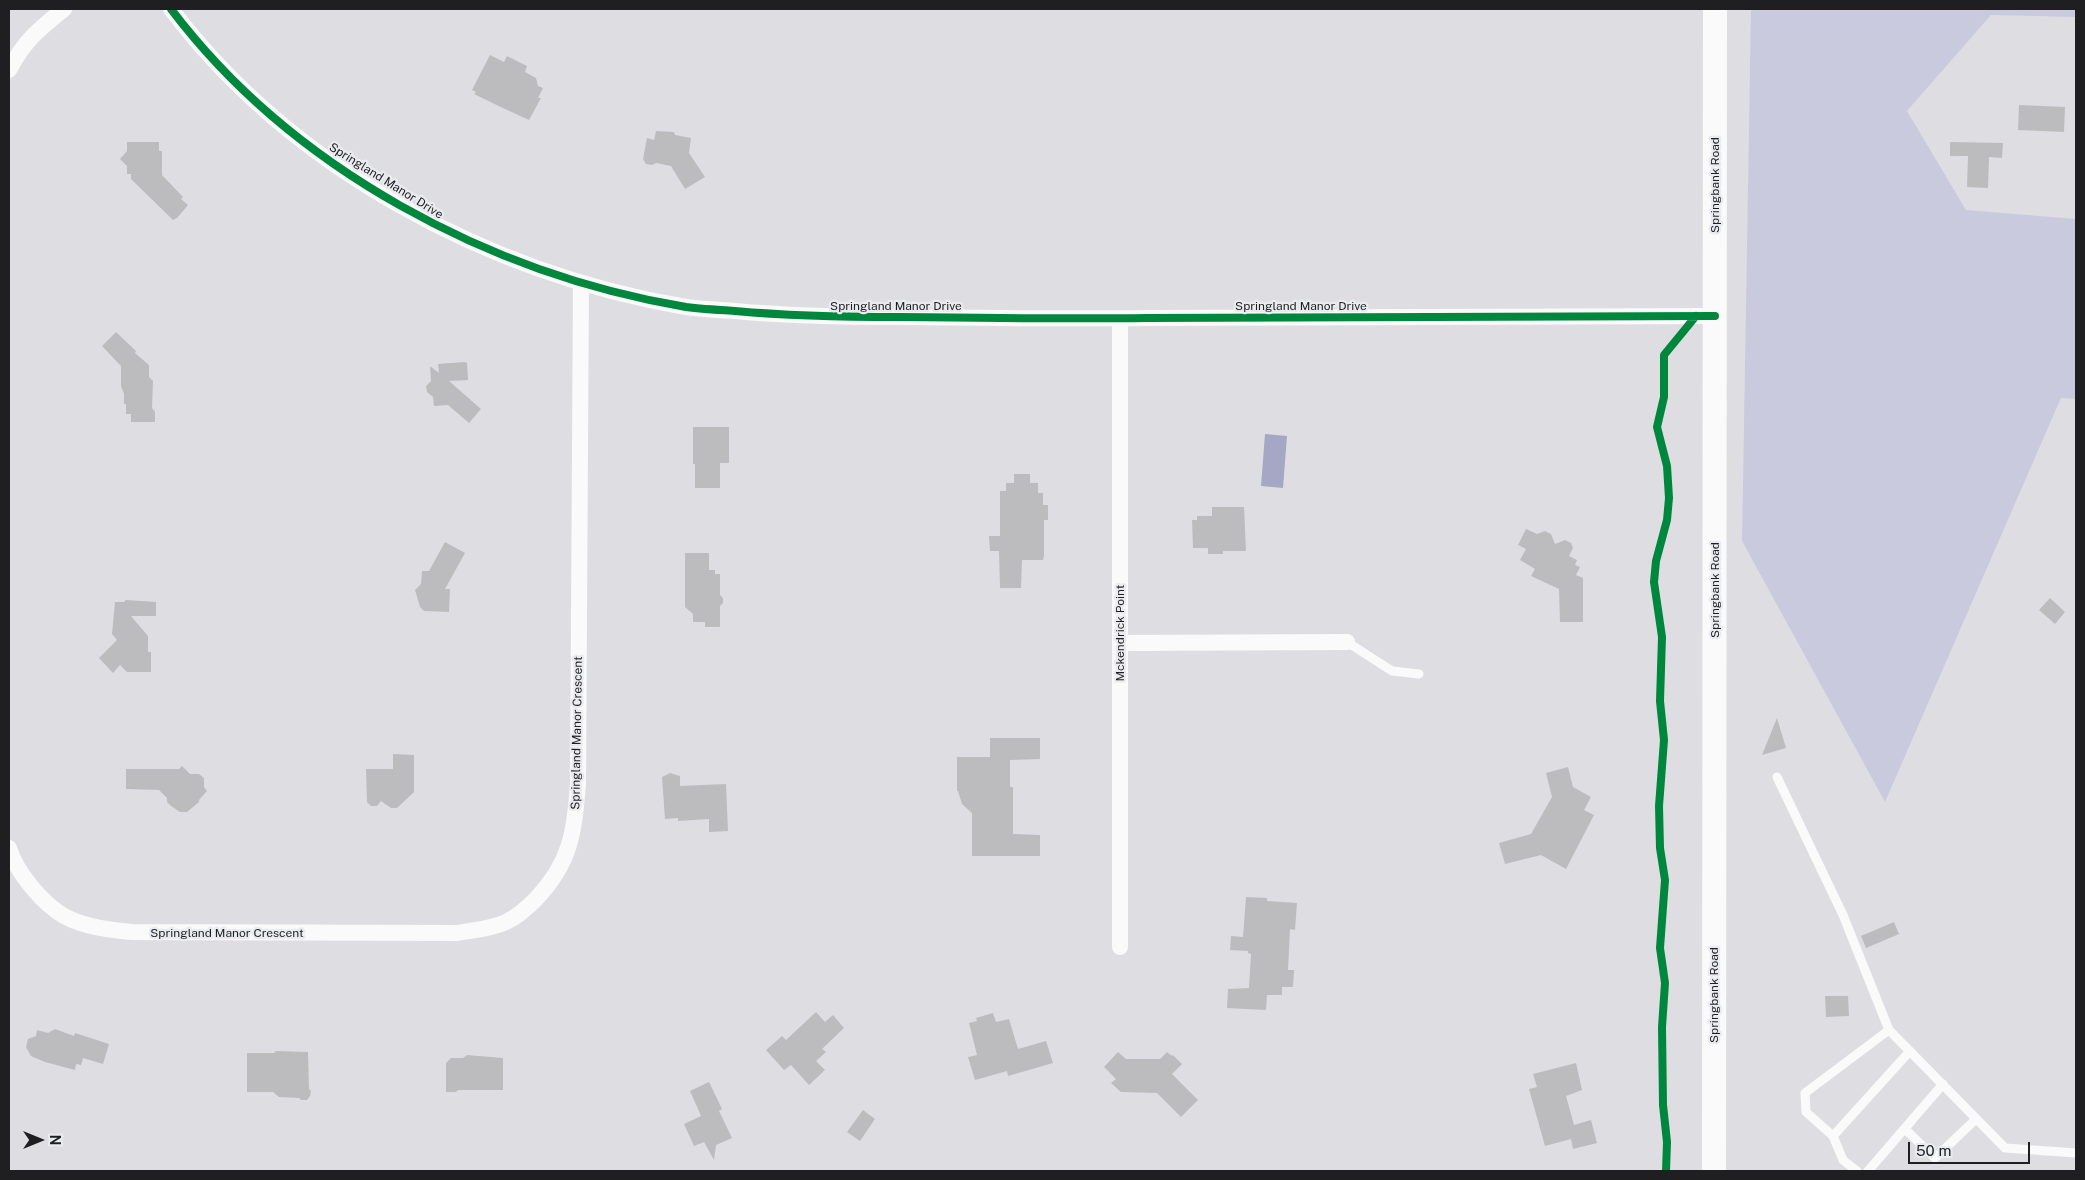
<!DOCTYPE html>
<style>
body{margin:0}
#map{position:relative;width:2085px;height:1180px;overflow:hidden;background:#dedee2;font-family:"Public Sans",sans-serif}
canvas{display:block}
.frame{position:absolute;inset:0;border:10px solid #1f1f21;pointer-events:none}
.north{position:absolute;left:15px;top:1115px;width:50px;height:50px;-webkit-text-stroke:4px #eaebf1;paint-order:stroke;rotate:90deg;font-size:14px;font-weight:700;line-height:20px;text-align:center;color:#1f1f21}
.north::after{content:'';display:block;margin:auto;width:18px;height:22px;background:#1f1f21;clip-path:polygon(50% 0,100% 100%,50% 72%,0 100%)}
.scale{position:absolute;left:1908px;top:1142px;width:122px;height:22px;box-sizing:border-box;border:2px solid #1f1f21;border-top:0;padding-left:6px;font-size:15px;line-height:18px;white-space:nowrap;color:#1f1f21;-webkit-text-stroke:4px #eaebf1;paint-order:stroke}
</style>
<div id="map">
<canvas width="2085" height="1180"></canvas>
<div class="frame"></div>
<div class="north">N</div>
<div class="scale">50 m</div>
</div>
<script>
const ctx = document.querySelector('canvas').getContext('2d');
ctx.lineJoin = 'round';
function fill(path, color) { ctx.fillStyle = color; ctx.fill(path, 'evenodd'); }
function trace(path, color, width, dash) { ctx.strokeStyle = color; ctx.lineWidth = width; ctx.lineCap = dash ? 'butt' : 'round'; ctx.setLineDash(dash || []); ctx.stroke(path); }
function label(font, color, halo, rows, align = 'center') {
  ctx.font = font + ' "Public Sans",sans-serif'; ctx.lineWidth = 4.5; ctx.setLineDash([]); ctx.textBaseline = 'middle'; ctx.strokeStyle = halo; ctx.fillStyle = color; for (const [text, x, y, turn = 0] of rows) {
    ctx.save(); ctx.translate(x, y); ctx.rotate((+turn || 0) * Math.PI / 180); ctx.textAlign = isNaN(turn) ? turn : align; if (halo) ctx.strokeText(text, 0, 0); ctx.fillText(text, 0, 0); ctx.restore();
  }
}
fill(new Path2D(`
 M1751,9h325v8l-85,-2 -84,96 59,99 110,9v180l-15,-1 -176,404 -143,-261z`), '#cacadf');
fill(new Path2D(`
 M1265,434l22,2 -4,52 -22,-2z`), '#a6a7c4');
fill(new Path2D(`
 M490,55l14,7 3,-6 20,10 -2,6 11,6 2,8 5,2 -5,10h3l-12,22 -24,-11 -31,-15 2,-2 -4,-2z
 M2019,105l46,2 -1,25 -46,-2z
 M656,131l18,1 1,3 16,3 -2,15 16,24 -20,12 -14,-23 -15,-3 -4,2 -6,-1 -3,-5 4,-21 7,2z
 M127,142h32v9h3v24l21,22 -2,2 7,6 -11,13 -4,2 -42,-41v-5h-4v-8l-7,-7 7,-8z
 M1950,142l53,1 -1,15 -13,-1 -1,31 -21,-1 1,-31h-18z
 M116,332l20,19 -1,2 14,12v12l4,4 -1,27 3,4v10h-24v-8h-5v-10h-2v-10l-3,-8v-20l-19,-20z
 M465,362l2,1 1,17 -19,1 32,28 -12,14 -21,-18 -14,1 -1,-9 -6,-5 -1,-6 5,-5 -1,-15 9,7 -1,-9z
 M693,427h36v36h-9v25h-25v-24h-2z
 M1014,474h16v9h8v10h5v12h5v15h-4v36l-1,4h-21l-1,28h-21l-1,-37h-9l-1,-15h11v-45h6v-8h8z
 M1212,507h32l2,44h-23v3h-15v-6h-15l-1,-28h5v-4h15z
 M1526,529l11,5 8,-3 6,3 4,10 10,-4 6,3 2,5 -4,8 8,4 -2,5 5,2 -4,8 7,3v44h-23l-1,-33 -28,-13 4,-7 -15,-9 6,-11 -8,-4z
 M445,542l20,11 -20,36h5l-1,23 -25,-1 -4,-4 -5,-17 6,-6 1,-13h7z
 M685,553h24v17h6v4h5v21l3,3v5l-3,3v21h-15v-5h-12v-8l-8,-7z
 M2050,598l15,14 -10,12 -16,-14z
 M126,600l30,2v14h-25l17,20v16h3v20h-24l-7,-7 -7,8 -14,-15 18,-18 -5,-6 3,-32h9z
 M1777,718l9,30 -24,7z
 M990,738h50v21l-30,1v27h3v47l27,1v21h-68v-43l-10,-9 -4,-13h-1v-34h33z
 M393,754l21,1v37l-17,16h-6l-10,-7 -4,5h-6l-4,-4 -1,-33h27z
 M182,766l8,8h9l5,4v9l3,4 -8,9v2l-12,10h-7l-9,-6 -4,-4v-4l-8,-8 -33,-1v-20h53z
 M1568,767l5,20 18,10 -7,13 10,5 -28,54 -25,-14 -36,9 -6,-21 32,-9 21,-37 -6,-24z
 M670,773l10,3v10l46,-2 2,47 -19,1v-13l-31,2v-3l-13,1 -3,-42z
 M1246,897l21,1v3l30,2 -2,27 -5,-1 -2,41h6l-1,17h-11v8h-15l-1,15 -39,-2 1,-19 21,-1 2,-34 -3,-1v-2l-18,-1 1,-14 12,1z
 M1894,922l5,12 -33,14 -5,-12z
 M1825,996h23l1,20 -23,1z
 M816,1012l9,10 8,-7 11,13 -22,21 4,3 -10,9 9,9 -16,15 -18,-20 -7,5 -18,-20 16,-14 4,4z
 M993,1013l3,9 13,-3 9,30 28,-8 7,22 -45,13 -1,-5 -32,9 -7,-23 9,-2 -8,-32 8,-2 -1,-3z
 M55,1029l19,7 1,-3 34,11 -6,20 -20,-6 -2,7 -5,-1 -1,6 -30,-8 -14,-6 -5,-9 2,-8 8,-3 1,-6 11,3z
 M276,1051l32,1 1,37 2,2 -1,5 -3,4h-6l-2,-2 -20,-1 -6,-5h-26v-39h27z
 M1118,1052l8,7h34l7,-7 5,4 1,-1 9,9 -10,10 26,26 -17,17 -24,-24 -36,-1 -10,-9 5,-4 -12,-12z
 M467,1055l36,3v32h-45l-2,2h-10v-29l5,-5h12z
 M1576,1063l6,27 -16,6 8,29 17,-5 6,23 -24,6 -2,-10 -26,7 -16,-57 8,-2 -4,-13z
 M709,1082l13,27 -3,2 13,27 -16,7 -2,15 -10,-18 -10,4 -10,-22 17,-8 -11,-25z
 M863,1110l12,9 -15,22 -13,-9z`), '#bcbcbf');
trace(new Path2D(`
 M1347,642l45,29 27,3
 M1777,777l66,138 46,115 116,118 71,5
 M1905,1129l30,29 41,-39
 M1833,1136l-27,-24 -1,-19 84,-63
 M1857,1171l-14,-11 -10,-24 77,-85
 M1868,1171l75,-87`), '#fafafb', 9);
trace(new Path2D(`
 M171,9c121,160 319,265 515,298 16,2 33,3 49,4 55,5 110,6 165,6 82,1 165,2 247,1 189,0 379,-2 568,-2
 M9,70c16,-30 30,-41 55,-61
 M1120,643l227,-1
 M9,848c7,24 34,56 55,68 20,11 46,14 68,16l326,1c16,-3 33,-4 48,-11 11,-5 21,-14 30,-23 35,-37 38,-66 42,-115l3,-501
 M1120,947v-629`), '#fafafb', 16);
trace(new Path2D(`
 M1714,1171l1,-1162`), '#fafafb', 24);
trace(new Path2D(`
 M171,9c121,160 319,265 515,298 16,2 33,3 49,4 55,5 110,6 165,6 82,1 165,2 247,1 189,0 379,-2 568,-2
 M1666,1171l1,-29 -4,-37 -1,-78 3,-44 -5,-35 5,-68 -5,-32 -1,-42 5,-66 -4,-39 2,-64 -8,-55 2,-21 11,-41 2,-22 -2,-32 -10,-39 7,-30v-42l32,-39`), '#00873e', 8);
label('12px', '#1f1f21', '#eaebf1', [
 ["Springland Manor Drive",386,181,32],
 ["Springbank Road",1715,185,-90],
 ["Springland Manor Drive",896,306],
 ["Springland Manor Drive",1301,306],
 ["Springbank Road",1715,590,-90],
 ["Mckendrick Point",1120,633,-90],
 ["Springland Manor Crescent",577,733,-89],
 ["Springland Manor Crescent",227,933],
 ["Springbank Road",1714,995,-90]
]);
</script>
